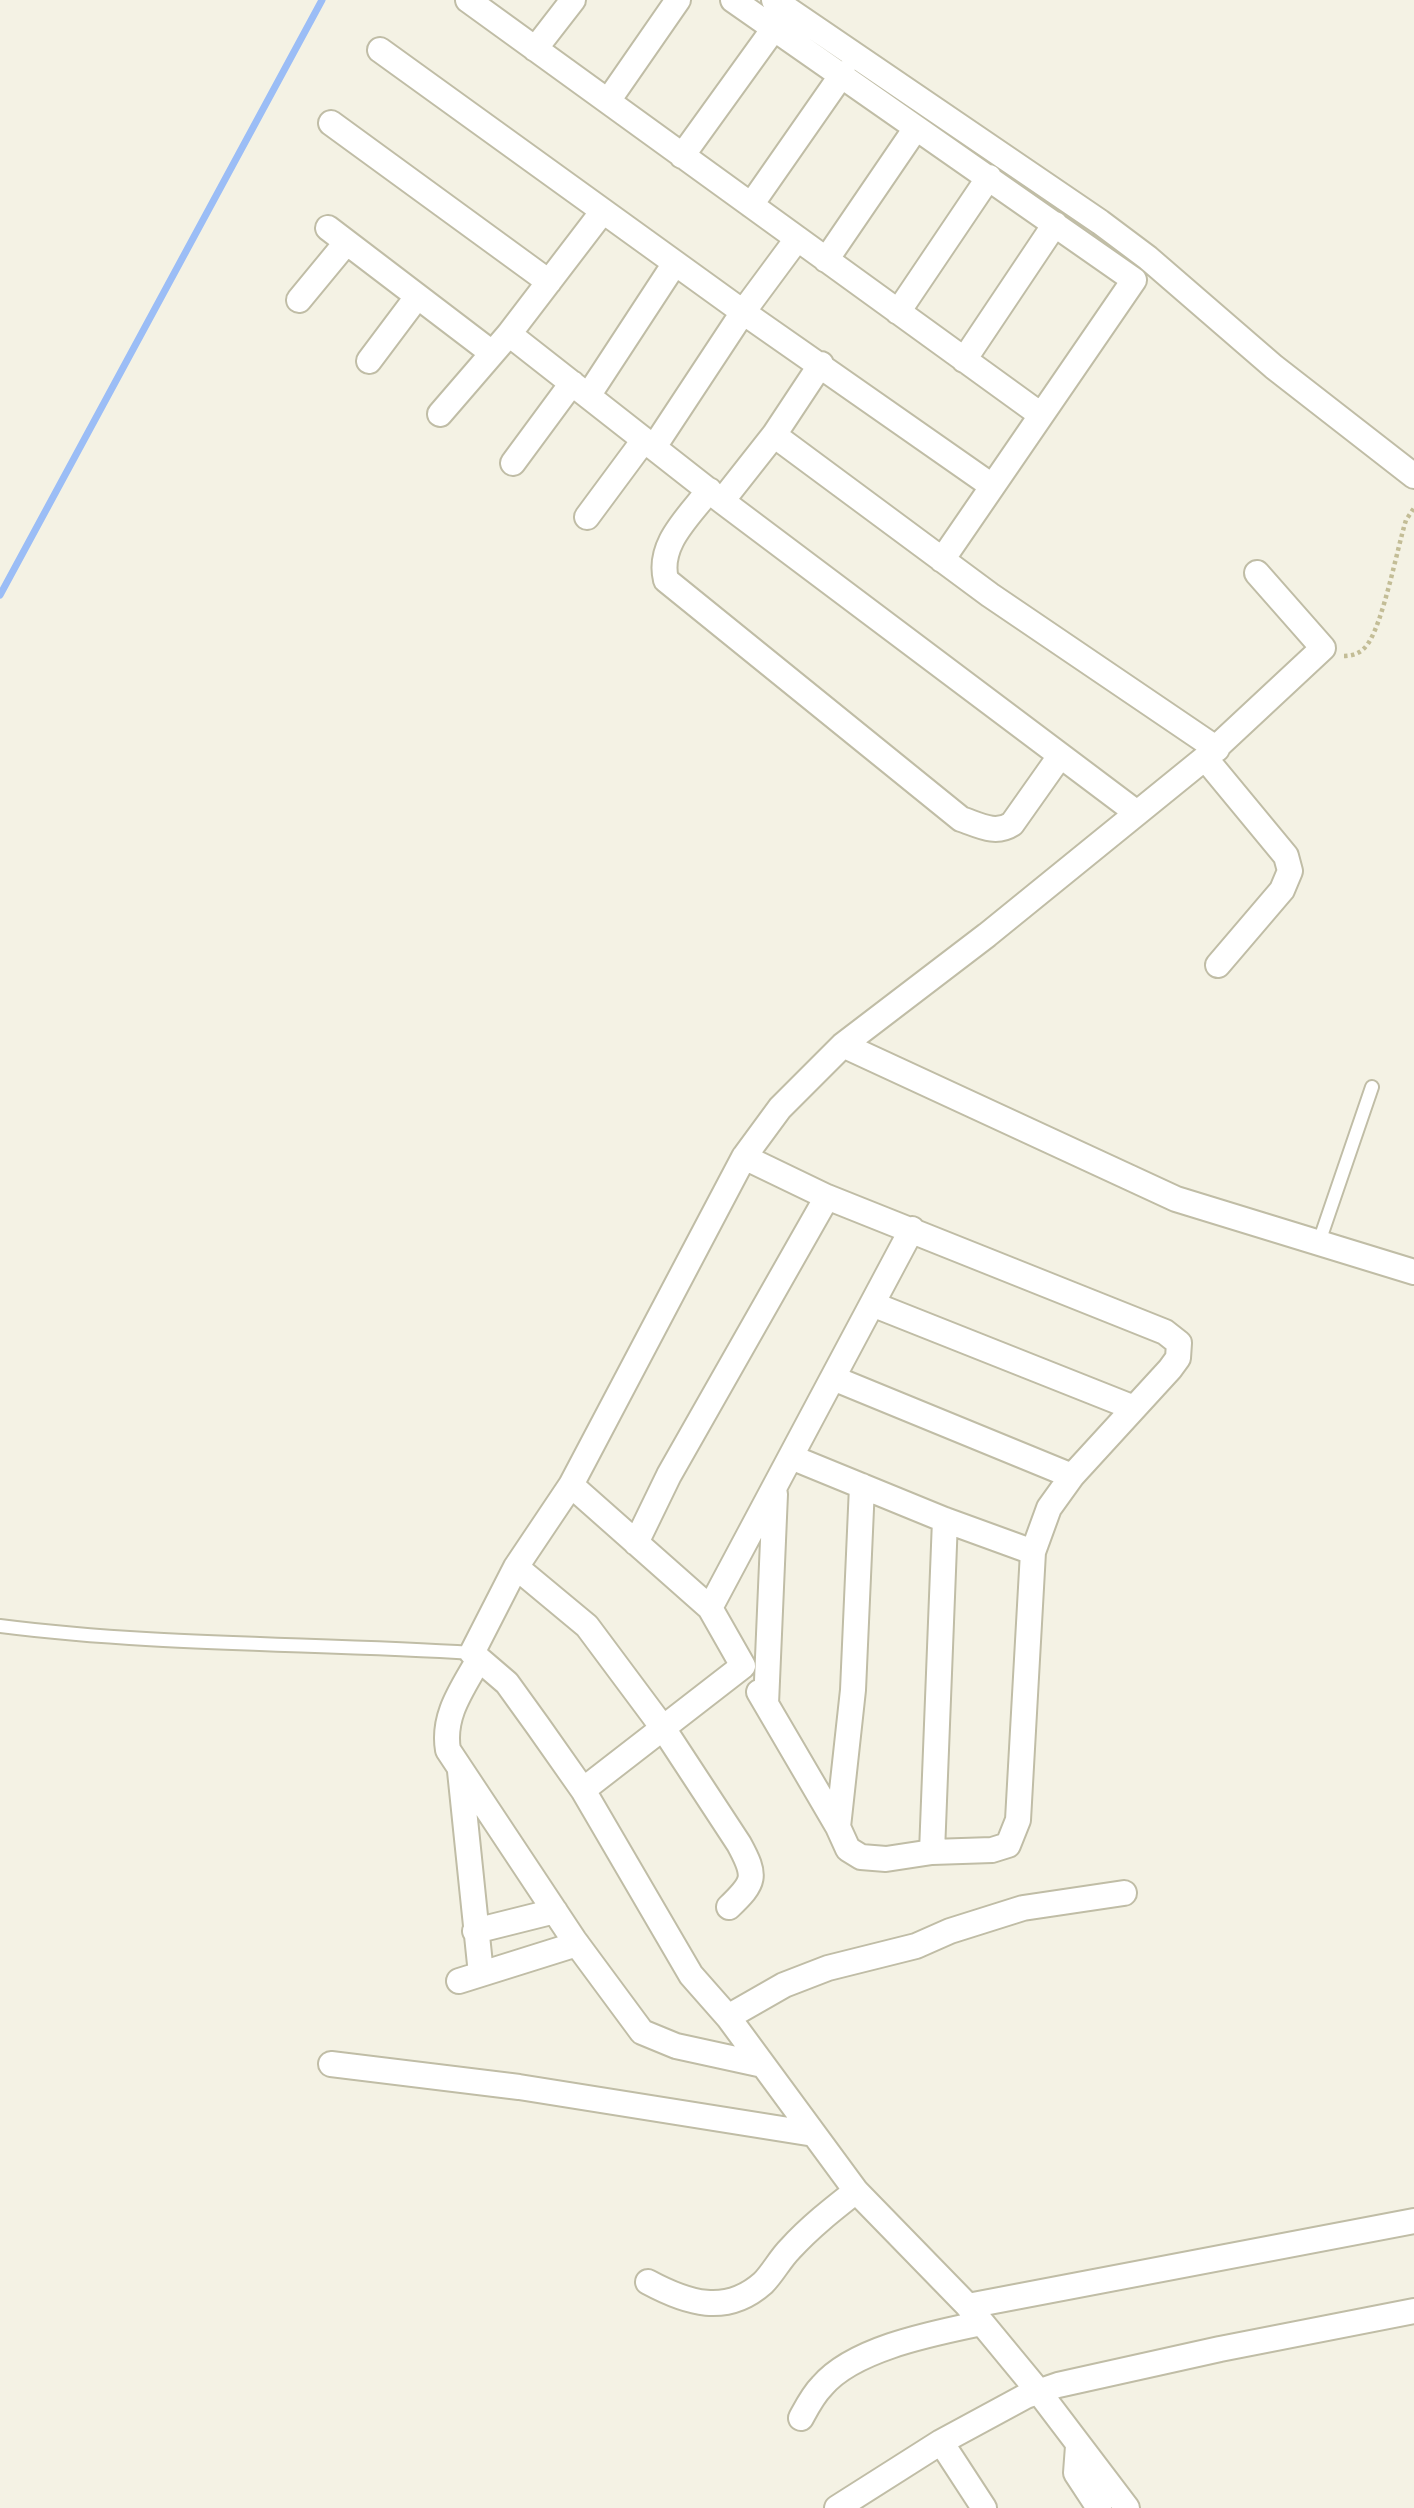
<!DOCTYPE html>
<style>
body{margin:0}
canvas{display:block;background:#f4f2e4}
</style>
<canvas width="1414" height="2508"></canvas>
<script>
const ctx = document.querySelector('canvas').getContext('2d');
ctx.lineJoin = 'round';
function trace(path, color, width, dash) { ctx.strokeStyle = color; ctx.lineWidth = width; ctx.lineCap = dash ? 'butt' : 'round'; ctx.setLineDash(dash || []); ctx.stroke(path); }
trace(new Path2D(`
 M0,595l322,-595`), '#9bbdf6', 7);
const service = new Path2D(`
 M1319,1242l53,-155
 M0,1626c156,20 315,17 472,27`);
const minor = new Path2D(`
 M468,0l573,415
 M733,0l401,280 -192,280
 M774,0l326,222 48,36 126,109 140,109
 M535,49l38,-49
 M380,50l363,262 249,174
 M608,101l70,-101
 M331,123l218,159
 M682,156l93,-129
 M751,205l92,-132
 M328,228l164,125
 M826,260l90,-132
 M299,300l47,-57
 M898,312l91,-135
 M509,334l213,167 415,312
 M964,360l91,-136
 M369,361l48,-64
 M588,396l87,-133
 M440,414l69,-80 94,-123
 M774,435l216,160 227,154
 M654,447l89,-135 54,-73
 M513,463l59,-80
 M709,490c-20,27 -52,54 -43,90l295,239c18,6 34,16 51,5l48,-68
 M722,501l52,-66 47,-71
 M587,517l57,-77
 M1205,758l81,98 4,15 -8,19 -64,75
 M843,1045l333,154 238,73
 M744,1157l36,-49 63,-63 144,-110 218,-177 118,-110 -66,-75
 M872,1304l262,104
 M833,1378l239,98
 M791,1457l154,63 88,32 16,-44 23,-32 98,-107 8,-11 1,-15 -14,-11 -338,-135 -83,-40 -173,328 -55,82 -44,86 35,30 31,43 45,64 108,185 37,42 128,174 112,115 71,86 88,116
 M571,1485l139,123 33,58 -160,124
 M862,1486l-9,204 -15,137 10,22 13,8 25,2 46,-7 60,-2 16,-5 10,-25 15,-268
 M636,1543l33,-68 158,-278
 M516,1567l71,59 76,102 76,116c18,33 16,38 -10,63
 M710,1608l202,-379
 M479,1659c-16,29 -37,56 -31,91l126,190 68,92 34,14 87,19
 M759,1692l79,135
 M766,1704l9,-210
 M460,1771l21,203
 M932,1852l13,-332
 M475,1931l80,-20
 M459,1981l118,-37
 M728,2017l56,-32 44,-17 88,-22 34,-15 73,-23 101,-15
 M331,2064l188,23 295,47
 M648,2282c39,21 78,34 115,1 10,-10 17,-24 27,-34 20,-22 43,-40 66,-58
 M968,2306l446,-85
 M801,2418c6,-11 12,-23 21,-32 32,-38 113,-53 160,-63
 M941,2442l43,66
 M1078,2446l-2,27 23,35
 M837,2508l104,-66 85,-46 32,-11 162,-36 194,-38`);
trace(service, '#c0bda6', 16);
trace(minor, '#c0bda6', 28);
trace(new Path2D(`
 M1344,656c9,0 17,-3 23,-11 16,-21 30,-96 39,-125l8,-12`), '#c3bd96', 4.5, [3.5, 3.5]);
trace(service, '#fff', 12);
trace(minor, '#fff', 24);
</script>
